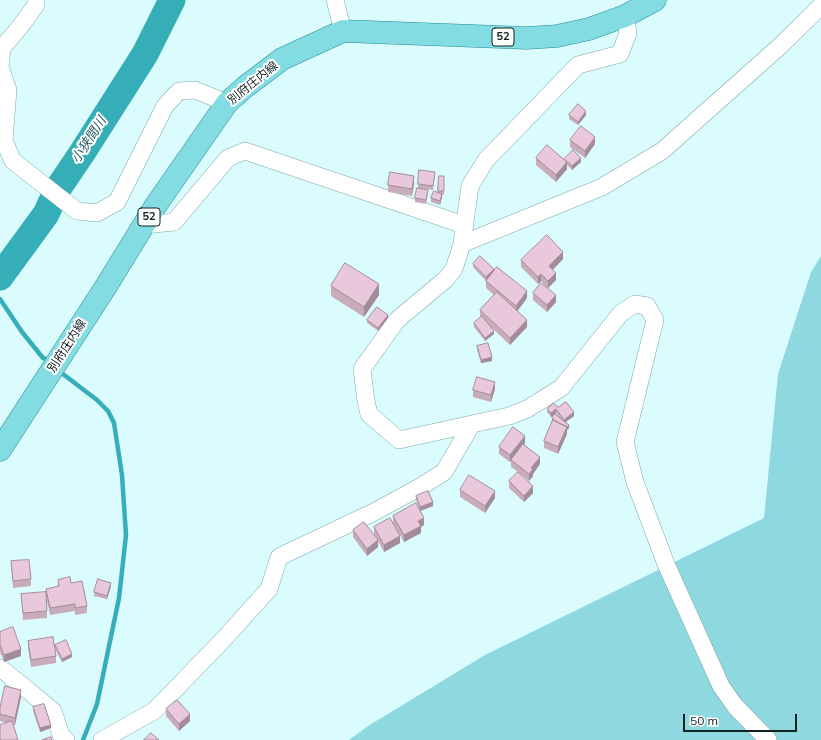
<!DOCTYPE html>
<meta charset="utf-8">
<style>
body{margin:0}
#map{position:relative;width:821px;height:740px;overflow:hidden;background:#dbfcff;font-family:Mulish,sans-serif}
canvas{display:block}
.scale{position:absolute;left:683px;top:714px;width:114px;height:18px;box-sizing:border-box;border:2px solid #102021;border-top:0;padding-left:5px;font-size:12px;line-height:14px;white-space:nowrap;color:#102021;-webkit-text-stroke:3px #fff;paint-order:stroke}
</style>
<div id="map">
<canvas width="821" height="740"></canvas>
<div class="scale">50 m</div>
</div>
<script>
const ctx = document.querySelector('canvas').getContext('2d');
ctx.lineJoin = 'round';
function fill(path, color) { ctx.fillStyle = color; ctx.fill(path, 'evenodd'); }
function trace(path, color, width, dash) { ctx.strokeStyle = color; ctx.lineWidth = width; ctx.lineCap = dash ? 'butt' : 'round'; ctx.setLineDash(dash || []); ctx.stroke(path); }
function label(font, color, halo, rows, align = 'center') {
  ctx.font = font + ' Mulish,"Noto Sans JP",sans-serif'; ctx.lineWidth = 4; ctx.setLineDash([]); ctx.textBaseline = 'middle'; ctx.strokeStyle = halo; ctx.fillStyle = color; for (const [text, x, y, turn = 0] of rows) {
    ctx.save(); ctx.translate(x, y); ctx.rotate((+turn || 0) * Math.PI / 180); ctx.textAlign = isNaN(turn) ? turn : align; if (halo) ctx.strokeText(text, 0, 0); ctx.fillText(text, 0, 0); ctx.restore();
  }
}
fill(new Path2D(`
 M821,256v484h-472l19,-14 117,-71 279,-137 14,-144 33,-102z`), '#8ed9e0');
trace(new Path2D(`
 M0,299l22,33 21,26 3,1 4,4
 M59,371l38,29 11,11 6,12 8,52 4,60 -7,63 -22,106 -14,36`), '#36aeb8', 4.5);
trace(new Path2D(`
 M0,277l46,-63 11,-24 25,-37 63,-99 27,-54`), '#36aeb8', 27);
const minor = new Path2D(`
 M36,0v5l-17,23 -17,20 -2,19 8,23 -4,51 9,20 64,50 20,2 20,-11 48,-96 14,-15 16,-1 32,13
 M335,0l8,31
 M625,16l3,17 -8,21 -42,11 -92,95 -16,26 -8,58 -8,25 -8,10 -49,41 -35,49 4,32 3,13 30,26 110,-24 18,-7 34,-21 60,-75 14,-9 12,2 8,14 -30,122 10,40 31,82 55,122 14,20 33,34
 M144,225l30,-3 54,-64 17,-7 219,74
 M462,244l140,-57 60,-36 117,-104 42,-41
 M0,668l24,19 29,24 8,24 5,5
 M102,740l52,-29 67,-69 48,-53 10,-32 95,-45 46,-25 24,-15 28,-48`);
const major = new Path2D(`
 M0,450l105,-162 51,-83 71,-102 18,-16 37,-28 61,-28 184,7 30,-2 32,-7 36,-13 30,-16`);
trace(minor, '#7ea6a9', 18);
trace(major, '#268b93', 23);
trace(minor, '#fff', 17);
trace(major, '#84dce3', 22);
fill(new Path2D(`
 M569,115h17l-8,10 -9,-6z
 M570,140l25,4 -10,14 -15,-11z
 M536,158l28,2v-1l17,3 -9,8 -5,-5v4l-11,13 -20,-17z
 M435,175l-2,15 -15,-2v-4z
 M439,176h5v19h-2v2l-2,8 -9,-3v-4l7,-6z
 M414,183l-2,13 -24,-4v-7z
 M428,193l-2,11 -11,-2v-4z
 M563,259l-10,11 3,10 -8,8 8,14 -9,10 -14,-12v-7l13,-6 -5,-6 -3,3 -17,-17v-7z
 M473,264l21,7 33,27 -10,13 10,16 -17,18 -20,-19 4,8 -9,7 -11,-14v-4l7,-5 -1,-1v-7l14,-15 -8,-7v-7l-13,-14z
 M331,286l48,9 -15,22 -33,-21z
 M388,318l-10,13 -11,-8v-3z
 M477,346l15,15 -11,2 -4,-13z
 M495,389l-4,13 -18,-5v-7z
 M558,407l16,9 -8,6 3,6 -2,2v4l-9,20 -14,-6v-7l8,-19v-4l6,-2 -2,-3 -5,4 -4,-5v-3z
 M525,443l-1,1 16,20 -7,10v2l-4,5 -8,-7 12,19 -9,9 -15,-14v-7l9,-9 -7,-5v-5h-1l-11,-8v-7z
 M460,490l35,8 -10,15 -25,-16z
 M416,496l17,10 -13,5 -4,-11z
 M393,516l31,9 -3,2v6l-17,9 -11,-19z
 M374,527l26,16 -16,9 -6,-11v6l-11,9 -14,-19v-7l25,10 -4,-6z
 M11,561l20,18v7l-18,2z
 M58,580l13,3 16,23v7l-12,2v-4l-25,4 -4,-19v-7l12,-3z
 M111,586l-4,13 -13,-3v-4z
 M21,594l26,17v7l-24,2z
 M0,632l21,24 -17,6 -4,-10z
 M28,641l28,15v7l-25,4 -3,-19z
 M55,645l17,12 -10,5 -7,-13z
 M21,697l-6,28 -15,-4v-13z
 M33,707l18,21 -11,4 -7,-21z
 M166,709l24,12 -11,10 -13,-15z`), '#c8acbb');
fill(new Path2D(`
 M586,111v4l-8,10v-3z
 M595,137v7l-10,14v-7z
 M581,158v4l-9,8v-4z
 M567,162v7l-11,13v-7z
 M414,176v7l-2,13v-7z
 M442,194v3l-2,8v-4z
 M563,252v7l-14,14v-7z
 M494,269v4l-8,8v-4z
 M556,273v7l-8,8v-7z
 M541,274v7l-3,3v-7z
 M379,284v11l-15,22v-10z
 M527,291v7l-11,15v-7z
 M556,295v7l-9,10v-7z
 M388,315v3l-10,13v-3z
 M527,320v7l-17,18v-7z
 M494,331v3l-9,7v-3z
 M492,357v4l-11,2v-3z
 M495,382v7l-4,13v-7z
 M556,409v4l-5,4v-4z
 M574,412v4l-10,7v-3z
 M569,425v3l-2,2v4l-9,20v-7l8,-18z
 M525,436v7l-13,17h-1l-1,2v-7z
 M540,457v7l-7,10v2l-4,5v-7l2,-6z
 M533,486v7l-9,9v-6z
 M495,491v7l-10,15v-7z
 M433,502v4l-13,5v-4z
 M424,518v7l-3,2v6l-17,9v-7l14,-14z
 M400,536v7l-16,9v-7z
 M378,540v7l-11,9v-7z
 M111,583v3l-4,13v-3z
 M21,649v7l-17,6v-7z
 M72,654v3l-10,5v-3z
 M21,690v7l-6,28v-7z
 M190,714v7l-11,10v-7z
 M51,725v3l-11,4v-4z`), '#a28c99');
const building = new Path2D(`
 M578,104l8,7 -8,11 -9,-7z
 M581,126l14,11 -10,14 -15,-11z
 M547,145l20,17 -11,13 -20,-17z
 M573,150l8,8 -9,8 -8,-7z
 M419,170l16,2 -2,14 -15,-2z
 M390,172l24,4 -2,13 -24,-4z
 M439,176h5v15h-6z
 M417,188l11,2 -2,10 -11,-2z
 M434,191l8,3 -2,7 -9,-3z
 M547,235l16,17 -14,14 7,7 -8,8 -7,-7 -3,3 -17,-17z
 M480,256l14,13 -8,8 -13,-13z
 M345,263l34,21 -15,23 -33,-21z
 M497,267l30,24 -11,15 -30,-25z
 M541,283l15,12 -9,10 -14,-12z
 M497,292l30,28 -17,18 -30,-28z
 M377,307l11,8 -10,13 -11,-8z
 M482,316l12,15 -9,7 -11,-15z
 M488,343l4,14 -11,3 -4,-14z
 M477,377l18,5 -4,13 -18,-5z
 M566,402l8,10 -10,8 -8,-11 -5,4 -4,-4 6,-6 5,4z
 M555,414l14,11 -2,2 -10,-5 -5,-4z
 M553,420l14,7 -9,20 -14,-6z
 M513,427l12,9 -15,19 -11,-8z
 M523,444l17,13 -9,11 2,1 -4,5 -18,-14z
 M518,472l15,14 -9,10 -15,-15z
 M469,475l26,16 -10,15 -25,-16z
 M428,491l5,11 -13,5 -4,-11z
 M416,503l8,15 -6,3 3,5 -17,9 -11,-19z
 M390,518l10,18 -16,9 -10,-18z
 M364,522l14,18 -11,9 -14,-19z
 M29,560l2,19 -18,2 -2,-20z
 M70,577l1,6 11,-2 5,25 -12,2v-4l-25,4 -4,-19 13,-3 -1,-6z
 M98,579l13,4 -4,13 -13,-4z
 M46,592l1,19 -24,2 -2,-19z
 M13,627l8,22 -17,6 -4,-10v-13z
 M53,637l3,19 -25,4 -3,-19z
 M66,640l6,14 -10,5 -7,-14z
 M5,686l16,4 -6,28 -15,-4v-6z
 M177,700l13,14 -11,10 -13,-15z
 M44,704l7,21 -11,3 -7,-21z
 M12,721l6,19h-18v-15z
 M151,733l8,7h-15z
 M51,737l1,3h-10z`);
fill(building, '#e8c8da');
trace(building, '#a28c99', 1);
for (const [x, y, w] of [
 [503,37,22],
 [149,217,22]
]) { const box = new Path2D(); box.roundRect(x - w / 2, y - 9, w, 18, 3); ctx.fillStyle = '#fff'; ctx.fill(box); trace(box, '#102021', 1); }
label('bold 11px', '#102021', null, [
 ["52",503,37],
 ["52",149,217]
]);
label('12px', '#102021', '#fff', [
 ["別府庄内線",253,83,-39],
 ["別府庄内線",67,346,-57]
]);
label('italic 13px', '#2b5d61', '#fff', [
 ["小狭間川",89,140,-57]
]);
</script>
